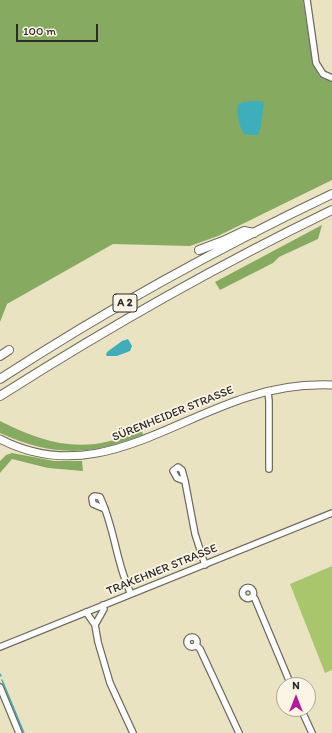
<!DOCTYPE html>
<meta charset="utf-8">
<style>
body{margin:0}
#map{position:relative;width:332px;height:733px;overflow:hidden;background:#eae3c2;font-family:Itim,sans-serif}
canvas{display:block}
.north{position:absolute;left:276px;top:677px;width:40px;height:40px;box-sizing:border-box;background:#fcf5e5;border:1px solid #a8a49b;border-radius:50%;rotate:0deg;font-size:11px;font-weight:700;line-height:16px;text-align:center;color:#2b2b2b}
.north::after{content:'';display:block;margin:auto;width:14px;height:18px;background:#b5179e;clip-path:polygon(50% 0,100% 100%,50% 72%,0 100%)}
.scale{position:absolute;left:16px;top:24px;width:82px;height:18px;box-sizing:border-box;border:2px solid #2b2b2b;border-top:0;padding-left:5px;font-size:12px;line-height:14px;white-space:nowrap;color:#2b2b2b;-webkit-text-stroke:3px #fcf5e5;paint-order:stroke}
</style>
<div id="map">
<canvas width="332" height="733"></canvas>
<div class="north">N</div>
<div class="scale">100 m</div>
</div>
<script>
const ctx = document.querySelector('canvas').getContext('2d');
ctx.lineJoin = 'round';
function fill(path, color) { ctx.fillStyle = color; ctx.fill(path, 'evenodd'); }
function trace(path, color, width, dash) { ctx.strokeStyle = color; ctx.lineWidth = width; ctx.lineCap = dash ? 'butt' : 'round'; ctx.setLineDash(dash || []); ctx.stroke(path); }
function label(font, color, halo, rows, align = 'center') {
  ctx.font = font + ' Itim,sans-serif'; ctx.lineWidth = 3.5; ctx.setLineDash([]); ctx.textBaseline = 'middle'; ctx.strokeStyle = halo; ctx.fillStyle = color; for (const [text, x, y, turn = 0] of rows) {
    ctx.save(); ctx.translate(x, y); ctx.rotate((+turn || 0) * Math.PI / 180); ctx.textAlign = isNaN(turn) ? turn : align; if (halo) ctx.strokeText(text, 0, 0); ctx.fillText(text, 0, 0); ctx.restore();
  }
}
fill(new Path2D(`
 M332,566v104l-7,3 -35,-89z`), '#a9c66d');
fill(new Path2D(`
 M0,0h303l10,65 7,12 12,5v98l-114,56 -28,10 -77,-2 -106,60 -7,18z
 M322,225l-4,14 -39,18 -6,6 -53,27 -5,-8z
 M0,421c30,15 60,27 95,23 16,-2 32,-8 47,-13l1,4c-54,21 -89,22 -143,-2z
 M12,453l42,8h28l1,10 -35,-3 -36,-9 -12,14v-12l6,-6z`), '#86ab60');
fill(new Path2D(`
 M255,101l9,1 -3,25 -3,8h-7l-7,-1c-5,-9 -8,-20 -6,-29l5,-3z
 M128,339l4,7 -2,5 -13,5h-10l-1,-1 1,-3 15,-11z`), '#3faebb');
trace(new Path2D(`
 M0,674l1,2
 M2,680l22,53`), '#3faebb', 1.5);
const minor = new Path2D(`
 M307,0l9,63 7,11 9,4
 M268,392l1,9v68
 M185,481l-8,-3 -4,-7 5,-4 4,3 3,11 10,53 10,31
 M105,509l-12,-5 -1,-6c2,-3 4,-2 8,-1 15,31 16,67 31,97
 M242.5 593a5.5 5.5 0 1 1 11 0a5.5 5.5 0 1 1-11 0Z
 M253,596l2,3 36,86
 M103,605l1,4 -9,16 3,17 12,41 23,50
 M86,612l9,13
 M187 642a5 5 0 1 1 10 0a5 5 0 1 1-10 0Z
 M196,645l4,4 39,84
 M0,647l332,-134
 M0,687l19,46
 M301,709l11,24`);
const major = new Path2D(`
 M0,439c90,47 165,-16 248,-42 27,-9 56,-13 84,-12`);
const highway = new Path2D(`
 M199,250l24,-9 21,-10 10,2
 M0,356l9,-6
 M0,379c106,-69 218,-131 332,-185
 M0,396c107,-68 218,-131 332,-186`);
trace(minor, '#6e6b60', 8);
trace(major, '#6e6b60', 9);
trace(highway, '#6e6b60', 10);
trace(minor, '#fff', 5.5);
trace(major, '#fff', 7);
trace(highway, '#fff', 8);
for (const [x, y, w] of [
 [125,303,24]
]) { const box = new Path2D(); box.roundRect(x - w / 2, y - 9, w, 18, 3); ctx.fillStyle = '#fcf5e5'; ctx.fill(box); trace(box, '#2b2b2b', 1); }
label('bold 11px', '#2b2b2b', null, [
 ["A 2",125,303]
]);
label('12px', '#2b2b2b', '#fcf5e5', [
 ["SÜRENHEIDER STRASSE",173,414,-22],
 ["TRAKEHNER STRASSE",162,570,-22]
]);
</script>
